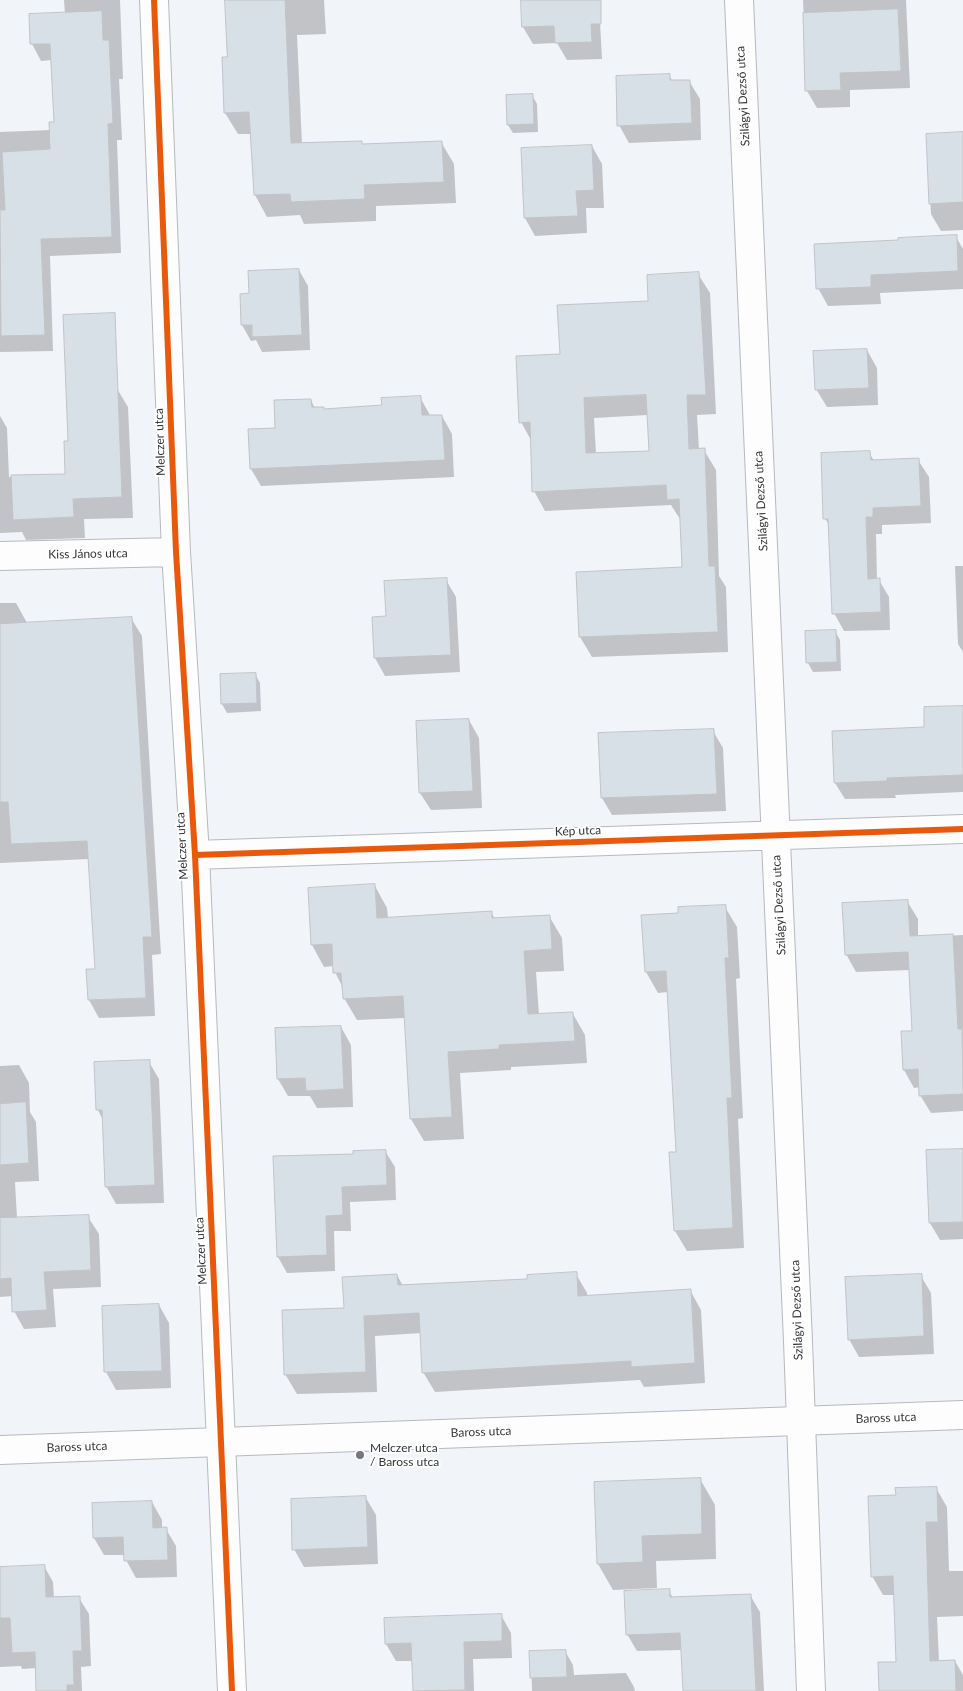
<!DOCTYPE html>
<html>
<head>
<meta charset="utf-8">
<style>
  body { margin:0 }
  canvas { display:block; background:#f1f4f8 }
</style>
</head>
<body>
<canvas width="963" height="1691"></canvas>
<script>
const c = document.querySelector('canvas').getContext('2d');
c.lineJoin = 'round';
function fill(path, color) { c.fillStyle = color; c.fill(path, 'evenodd'); }
function stroke(path, color, width, dash) { c.strokeStyle = color; c.lineWidth = width; c.lineCap = dash ? 'butt' : 'round'; c.setLineDash(dash || []); c.stroke(path); }
function write(font, color, halo, rows, align = 'center') {
  c.font = font + ' Lato,sans-serif'; c.lineWidth = 4; c.setLineDash([]); c.textBaseline = 'middle'; c.strokeStyle = halo; c.fillStyle = color; for (const [text, x, y, turn = 0] of rows) {
    c.save(); c.translate(x, y); c.rotate((+turn || 0) * Math.PI / 180); c.textAlign = isNaN(turn) ? turn : align; if (halo) c.strokeText(text, 0, 0); c.fillText(text, 0, 0); c.restore();
  }
}
fill(new Path2D(`
  M64,0h56l3,79h-4l3,61h-5l4,113 -71,3 3,95 -53,1v-220l51,-2 4,-7 -3,-63 -11,1 -9,-17 -2,-29 35,-1z
  M226,0h98l2,34 -29,1 5,109 59,-2 2,3 78,-3 13,22 2,39 -80,3v15l-72,3 -4,-9 -33,2 -12,-22 -4,-61h-13l-13,-21 4,-55z
  M522,0h76l1,3 3,56 -35,1 -10,-17 -24,1 -10,-17z
  M803,0h103l4,88 -60,2v17l-33,1 -10,-17z
  M669,75l4,7 16,-1 11,18 1,41 -72,3 -10,-18z
  M532,95l5,9 1,28 -25,1 -5,-8z
  M927,135l36,37v58l-22,1 -10,-17z
  M592,146l10,18 2,44h-18l1,25 -52,3 -10,-18 -3,-68z
  M956,237l7,12v40l-83,4 1,11 -53,2 -10,-18 81,-46z
  M299,270l9,16 2,64 -48,2 -6,-12 -5,1 -9,-16 9,-30z
  M698,274l12,19 6,121 -19,1 2,35h5l12,20 3,106 7,11 2,65 -136,5 -12,-20 103,-68 -2,-50h-1l-9,-14 -126,6 -11,-20 -2,-49 -11,-20 40,-67zM648,415l2,37 -54,2 -2,-36z
  M867,350l10,18 1,37 -51,2 -11,-18z
  M116,387l12,20 5,111 -49,1 1,19 -59,2 -4,-8 -22,1v-117l7,12 2,49 57,-2 4,-33z
  M420,397l11,20 11,-1 10,18 2,43 -193,9 -10,-17 26,-40 34,-29 4,9 9,1 59,-4z
  M869,453l6,9 43,-2 11,17 2,46 -49,2v9h-6l1,46h2l10,17 1,33 -46,1 -10,-18 -4,-86 -5,-9z
  M955,566h8v86l-5,-8z
  M446,580l10,17 4,75 -75,4 -10,-18 12,-41z
  M0,603h16l10,18 1,3 104,-6 11,18 19,318 -9,1 3,61 -56,2 -10,-18 7,-30 -7,-111 -89,4z
  M835,631l5,9 1,31 -28,1 -5,-9 -2,-31z
  M255,674l5,9 1,28 -34,2 -5,-9 -1,-28z
  M963,707v85l-68,3 1,3 -51,1 -10,-16z
  M469,720l10,18 3,70 -51,2 -11,-17z
  M713,731l10,17 3,63 -114,4 -10,-17z
  M375,886l12,22 1,10 103,-6 4,7 54,-3 13,22 2,33 -28,1 3,43 34,-1 12,21 2,28 -76,4v3l-51,3 4,66 -40,2 -13,-22 -5,-101 -49,2 -13,-22 -1,-10 -8,-16 -1,-6 -10,1 -12,-22z
  M907,901l11,18v18l45,-2v176l-32,2 -11,-18v-8l-6,1 -10,-18 -2,-37 11,-1 -3,-62 -54,2 -10,-18z
  M725,907l12,20 3,51 -4,1 7,139 -5,1 6,129 -57,3 -12,-20 2,-78 -9,-161 -10,1 -12,-21 -3,-56 36,-2z
  M341,1027l10,18 2,62 -36,1 -7,-12h-22l-10,-17z
  M149,1062l10,17 5,124 -48,1 -10,-18 -3,-66 -5,-10 -2,-46z
  M19,1065l10,18 1,29 6,10 3,59 -24,1 2,36 71,-1 11,17 2,53 -48,2 3,38 -32,2 -10,-18 -1,-15 -13,1v-231z
  M963,1150v89l-23,1 -10,-17z
  M385,1151l10,16 1,33 -46,2 1,29h-17l1,40 -48,2 -9,-16 77,-101z
  M576,1274l11,19v3l103,-6 11,20 4,73 -61,4 -4,-7 -205,12 -12,-20 -2,-39 -46,3 2,56 -80,2 -12,-20 60,-64 52,-35 6,11 125,-6z
  M921,1276l10,17 3,61 -75,3 -10,-18z
  M159,1305l10,18 2,65 -55,2 -10,-18z
  M700,1479l15,26 1,54 -60,2 1,27 -44,2 -15,-26z
  M936,1488l11,19 2,64h14v45l-26,1 2,44h16l8,14v16h-82l17,-28 -3,-68h-12l-11,-19 25,-80z
  M366,1498l10,17 2,49 -74,3 -10,-18z
  M152,1502l10,18v9h4l10,17 1,31 -41,1 -10,-18 -1,-5h-21l-10,-17z
  M44,1566l9,16 1,16h25l10,16 2,52 -10,1 1,24h-44l-1,-23 -15,1 -1,-3 -21,1v-99z
  M669,1591l4,7 77,-3 10,17 4,79h-80l-2,-41 -45,1 -10,-17z
  M501,1615l10,18 1,25 -39,1 1,32h-59l-2,-30h-17l-10,-17z
  M565,1651l8,14 1,10 52,-2 8,14 1,4h-103l-1,-39z`), '#0003');
const building = new Path2D(`
  M225,0h60l6,143 71,-2v3l80,-3 2,41 -80,3 1,14 -74,3 -1,-8 -36,1 -5,-83 -25,1 -2,-56h5z
  M521,0h80v24h-10l1,18 -37,1 -1,-17 -32,1z
  M898,9l3,62 -61,2 1,17 -36,1 -2,-78z
  M102,11l1,29h6l4,83 -5,1 4,113 -71,2 4,96 -44,1 -1,-126h5l-3,-58 48,-3 -1,-27h5l-4,-78h-20l-1,-30z
  M670,74v6h20l2,43 -75,3 -1,-50z
  M533,94l1,30 -27,1 -1,-30z
  M963,132v70l-34,2 -3,-70z
  M592,145l2,45 -18,1 2,25 -54,2 -3,-70z
  M957,235l1,36 -87,4v12l-55,2 -2,-45 84,-4v-2z
  M299,269l3,66 -50,2v-12h-11l-1,-31 9,-1 -1,-22z
  M699,272l7,123h-19l2,54 16,-1 4,118h6l3,66 -139,5 -3,-65 106,-5 -3,-68 -12,1 -1,-15 -134,7 -2,-70 -11,1 -3,-67 44,-2 -3,-49 91,-4 -1,-26zM646,395l3,56 -63,2 -2,-55z
  M115,313l7,184 -49,2 1,18 -61,3 -2,-45 54,-1 -1,-33h4l-5,-126z
  M867,349l2,39 -54,2 -2,-39z
  M421,396l1,19h20l3,45 -195,9 -2,-40 27,-1 -1,-28 37,-1 1,8h12v2l58,-4 -1,-7z
  M870,451l1,9 48,-2 2,48 -48,2v9h-7l2,62 12,-1 1,34 -49,2 -4,-95h-5l-2,-66z
  M447,578l4,77 -77,3 -2,-41 14,-1 -2,-35z
  M132,617l20,320h-9l3,61 -58,2 -2,-31h9l-8,-128 -76,3 -3,-42h-8v-178z
  M836,630l1,32 -31,1 -1,-32z
  M256,673l1,30 -36,1 -1,-30z
  M963,706v69l-76,3v3l-53,2 -2,-52 92,-4v-20z
  M469,719l4,72 -54,2 -3,-72z
  M714,729l3,65 -116,4 -3,-65z
  M375,884l2,34 115,-7v7l58,-3 2,34 -28,2 4,63 45,-2 2,29 -76,4v4l-51,3 4,65 -42,2 -7,-123 -60,3 -2,-26h-8l-1,-29 -21,1 -3,-57z
  M908,900l2,36 43,-2 5,95h4l1,65 -44,2 -1,-27 -15,1 -2,-39h11l-4,-79 -63,3 -3,-52z
  M726,905l3,53h-4l7,140h-5l6,130 -59,3 -5,-79h7l-10,-181 -21,1 -4,-57 37,-2v-6z
  M341,1026l3,63 -38,2 -1,-13 -28,1 -2,-51z
  M150,1060l5,125 -50,2 -3,-77h-6l-2,-48z
  M26,1102l3,61 -29,2v-61z
  M963,1149v73l-34,1 -3,-73z
  M386,1150l1,35 -45,2 1,28 -17,1 1,39 -50,2 -4,-101 80,-2v-3z
  M89,1215l2,55 -47,2 3,38 -35,2 -1,-34 -11,1v-61z
  M577,1272l1,24 113,-7 4,74 -64,4v-6l-209,12 -3,-60 -55,3 2,56 -82,3 -2,-65 62,-2 -2,-31 55,-3 1,11 129,-6v-4z
  M922,1274l2,62 -76,4 -3,-63z
  M159,1304l3,67 -58,1 -2,-66z
  M701,1478l1,56 -60,2 1,26 -46,2 -3,-82z
  M937,1487l1,35h-12l4,139 25,-1 1,31h-77l-1,-29h18l-3,-86 -22,1 -3,-81 28,-1 -1,-7z
  M366,1496l2,51 -76,3 -1,-51z
  M152,1501l1,27 14,-1 1,33 -44,1 -1,-24 -30,1 -1,-35z
  M45,1565l1,32 34,-1 2,55h-9l1,34h-7v6h-31l-1,-39 -23,1 -2,-35h-10v-51z
  M670,1589v8l81,-3 5,97h-73l-3,-58 -54,2 -2,-44z
  M502,1614v27l-38,1 1,48 -52,1 -2,-48 -26,1 -1,-26z
  M566,1650l1,27 -37,1 -1,-27z`);
fill(building, '#d7dfe7');
stroke(building, '#c2c4c6', 1);
const minor = new Path2D(`
  M154,0l22,552 19,303 37,836
  M739,0l59,1341 13,350
  M0,556l176,-4
  M195,855l768,-26`);
const tertiary = new Path2D(`
  M0,1450l963,-35`);
stroke(minor, '#b7b9bc', 30);
stroke(tertiary, '#b7b9bc', 30);
stroke(minor, '#fdfdfe', 28);
stroke(tertiary, '#fdfdfe', 28);
stroke(new Path2D(`
  M154,0l22,552 19,303 37,836
  M195,855l768,-26`), '#e8590c', 6);
for (const [x, y, r, color] of [
  [360,1455,5,"#76787b"]
]) { const dot = new Path2D(); dot.arc(x, y, r, 0, 2 * Math.PI); c.fillStyle = color; c.fill(dot); stroke(dot, '#fff', 2); }
write('12px', '#333538', '#fff', [
  ["Szilágyi Dezső utca",743,96,-93],
  ["Melczer utca",160,442,-92],
  ["Szilágyi Dezső utca",761,501,-93],
  ["Kiss János utca",88,554,-1],
  ["Kép utca",578,831,-2],
  ["Melczer utca",182,846,-93],
  ["Szilágyi Dezső utca",779,905,-93],
  ["Melczer utca",201,1251,-93],
  ["Szilágyi Dezső utca",797,1310,-92],
  ["Baross utca",886,1418,-2],
  ["Baross utca",481,1432,-2],
  ["Baross utca",77,1447,-2]
]);
write('12px', '#333538', '#fff', [
  ["Melczer utca",370,1448],
  ["/ Baross utca",370,1462]
], 'left');
</script>
</body>
</html>
